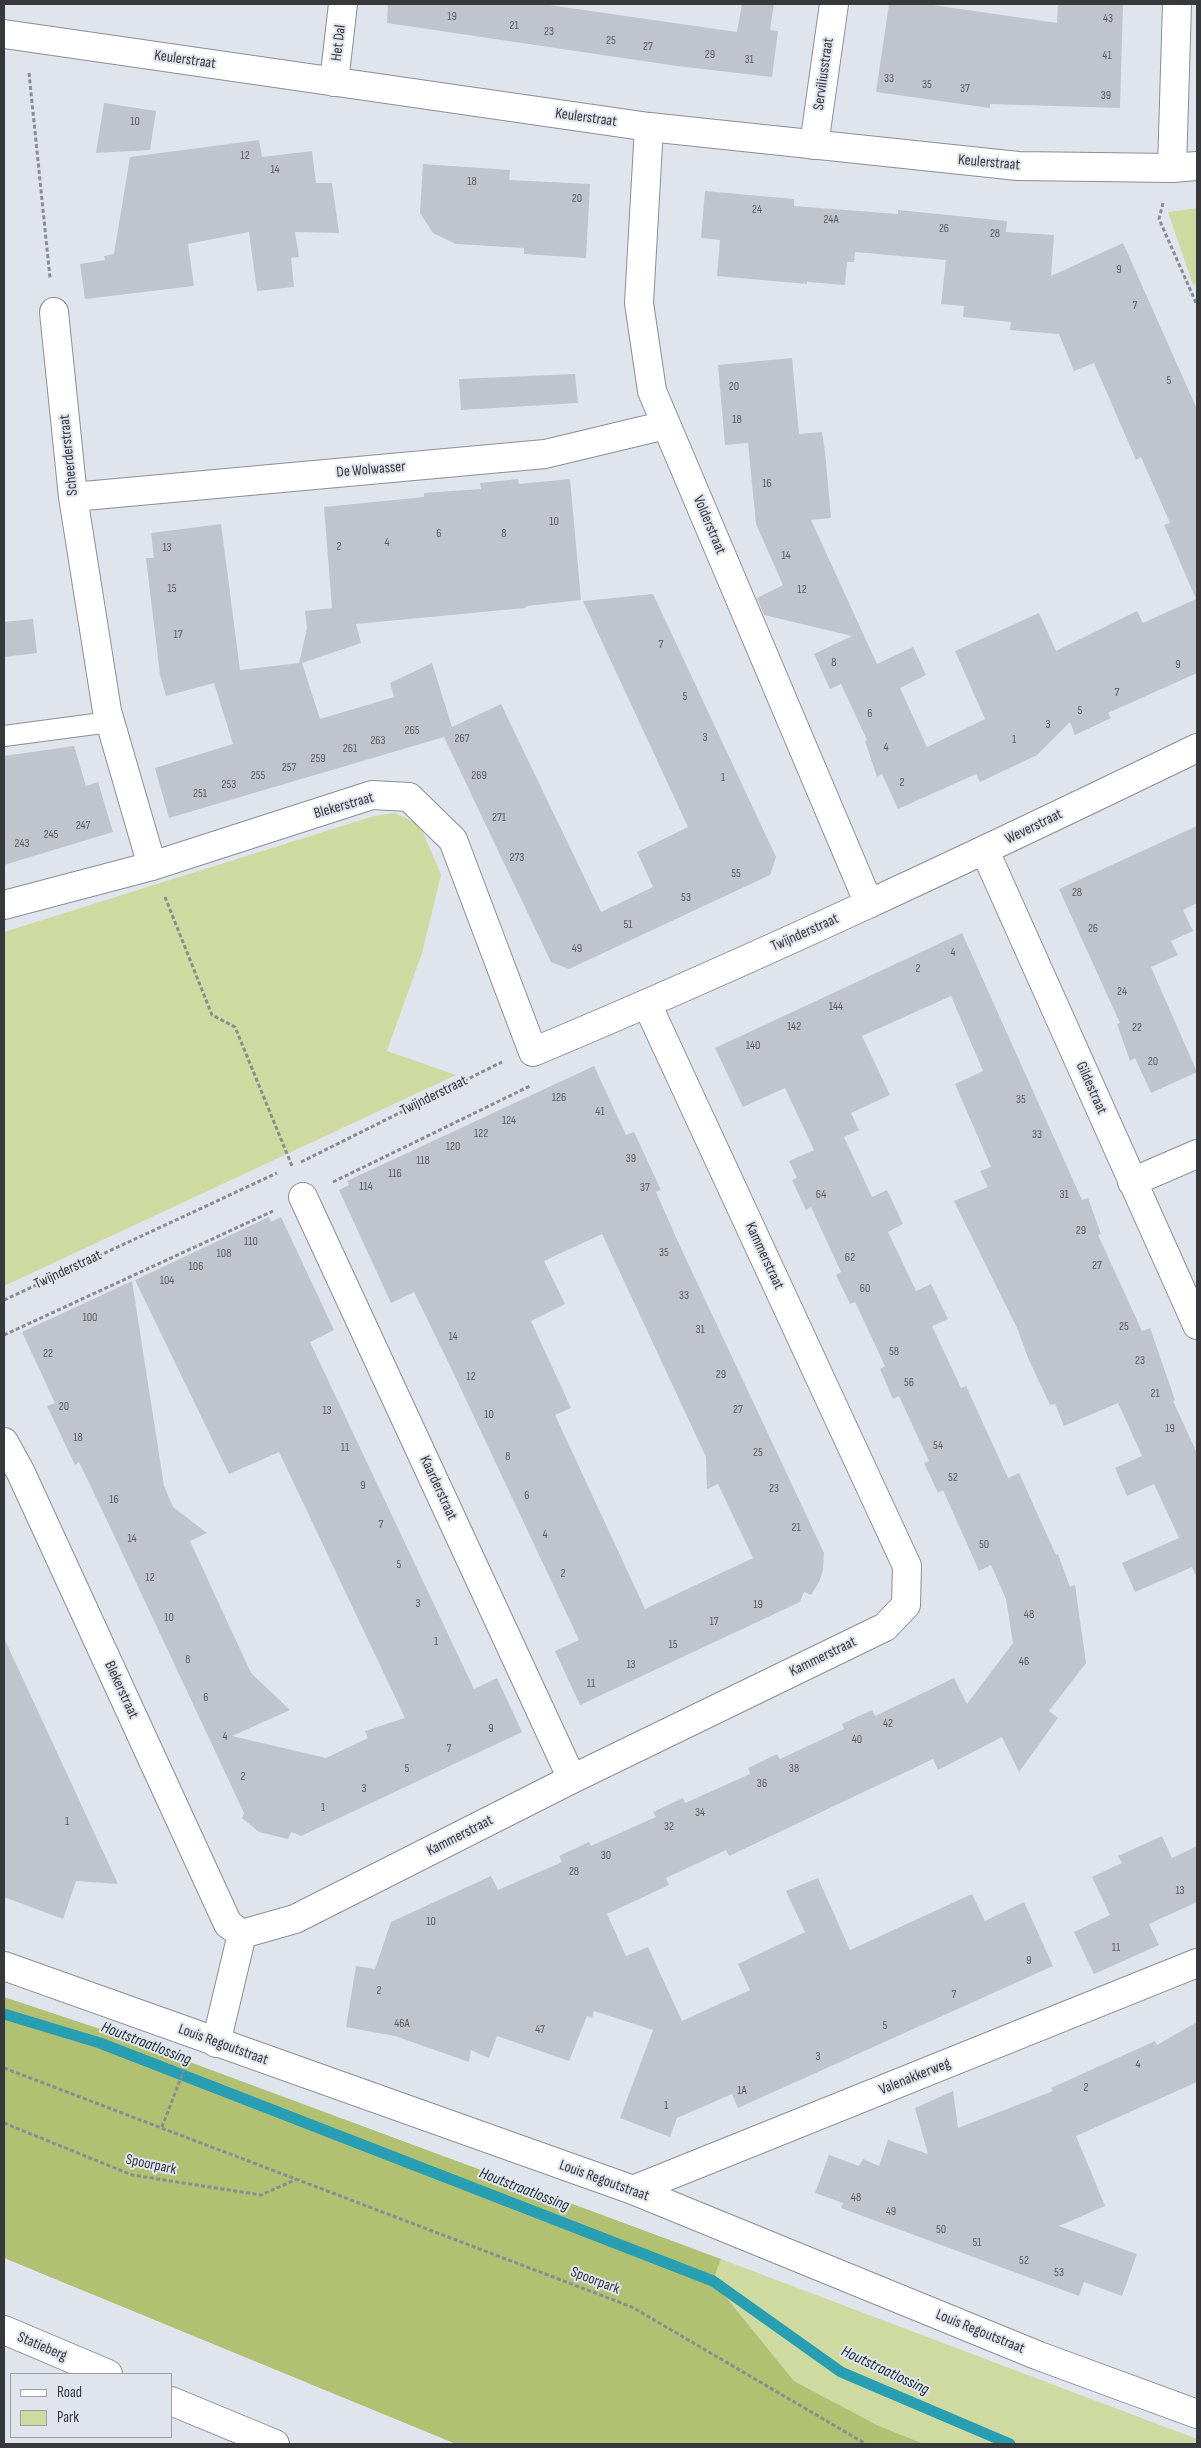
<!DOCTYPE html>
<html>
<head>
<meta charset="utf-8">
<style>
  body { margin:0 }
  #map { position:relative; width:1201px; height:2448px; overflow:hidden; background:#e0e4ed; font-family:"Sofia Sans Condensed",sans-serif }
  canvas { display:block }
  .frame { position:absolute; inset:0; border:5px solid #37383c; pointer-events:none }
  .legend { position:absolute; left:10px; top:2373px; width:162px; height:65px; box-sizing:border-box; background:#e0e4ed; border:1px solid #9c9fa6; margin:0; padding:6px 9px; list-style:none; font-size:15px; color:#37383c }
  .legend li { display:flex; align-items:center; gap:10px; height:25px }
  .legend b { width:25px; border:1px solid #9c9fa6 }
</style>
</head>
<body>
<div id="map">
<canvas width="1201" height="2448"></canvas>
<div class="frame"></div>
<ul class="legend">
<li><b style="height:6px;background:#fff"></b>Road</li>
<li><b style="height:14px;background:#cfdaa1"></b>Park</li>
</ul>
</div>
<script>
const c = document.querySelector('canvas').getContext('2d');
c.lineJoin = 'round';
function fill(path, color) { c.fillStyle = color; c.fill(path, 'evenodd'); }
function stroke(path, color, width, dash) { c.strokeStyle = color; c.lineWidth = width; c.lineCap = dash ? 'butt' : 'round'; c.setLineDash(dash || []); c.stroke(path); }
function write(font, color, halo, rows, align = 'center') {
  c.font = font + ' "Sofia Sans Condensed",sans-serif'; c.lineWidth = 4; c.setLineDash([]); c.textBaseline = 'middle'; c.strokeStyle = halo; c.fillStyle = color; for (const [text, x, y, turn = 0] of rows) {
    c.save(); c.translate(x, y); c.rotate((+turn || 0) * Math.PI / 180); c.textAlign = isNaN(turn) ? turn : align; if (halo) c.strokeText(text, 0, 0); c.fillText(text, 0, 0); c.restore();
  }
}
fill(new Path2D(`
  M1197,208v75l-4,2 -25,-73z
  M395,813l25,12 21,50 -19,78 -35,98 69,24 -452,211v-354l370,-116z
  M721,2259l476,180v5h-273l-47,-19 -83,-44 -81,-100z`), '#cfdaa1');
fill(new Path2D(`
  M4,1997l102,34 615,228 -8,22 81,100 83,44 47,19h-468l-452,-186z`), '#b2c072');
stroke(new Path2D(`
  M4,2014l96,29 613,238 128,91 169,72`), '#279eb2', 11);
fill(new Path2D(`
  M388,4h154l195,28 5,-28h32l-4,26 8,1 -6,46 -95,-11 -290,-43z
  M889,4h37l131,19 1,-19h65l-3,104 -130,-4v4l-114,-16z
  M104,103l52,8 -6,39 -54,3z
  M259,140l3,17 50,-6 4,32h16l7,50 -44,-1 4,25 -8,1 3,29 -37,4 -8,-59 -61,12 6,42 -109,13 -5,-35 25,-4 -1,-4 10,-2 16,-97z
  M423,164l87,6 -1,10 81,4 -4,74 -62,-4v-6l-68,-4 -23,-11 -13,-20z
  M705,191l89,8v7l104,8v-4l109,11 -1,11 48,3 -3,41 72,-33 74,166v264l-89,40 3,5 -36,17 -5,-13 -33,33 -57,27 -4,-8 -78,35 -16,-35 -5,3 -12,-36 2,-1 -26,-56 -11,5 -16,-35 38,-18 -88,-21 -7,-17 26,-13 -27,-61 -8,-81 -23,2 -7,-80 74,-7 7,76 23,-2 3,20 6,66 -20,2 66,144 36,-17 13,28 -26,13 27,59 58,-28 -30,-68 84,-38 17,38 81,-40 6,12 53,-24 -32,-74 6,-2 -29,-66 -5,3 -42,-97 -20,8 -15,-37 -49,-4 1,-8 -48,-5 1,-11 -23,-2 5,-44 -91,-8 -1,10h-7l-2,23 -38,-3v2l-90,-8 3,-36 -19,-2z
  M575,374l3,29 -117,7 -2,-31z
  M518,479l1,5 51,-5 11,121 -54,6 -2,2 -169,16 5,19 -59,20 18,56 74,-22 -4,-14 42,-20 20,64 49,-23 100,208 52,-25 -16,-35 51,-25 -105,-226 70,-7 123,263 -6,18 -201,94 -18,-7 -107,-225 -275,81 -14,-50 78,-24 -19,-61 -48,13 -6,-21 -14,-117h8l-3,-25 70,-9 19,146 59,-7 8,-35 -2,-17 27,-3 -8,-101 100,-10v-4l57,-4 -1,-6z
  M33,619l4,34 -33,4v-35z
  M74,746l12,40 12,-4 15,50 -109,33v-109z
  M1197,826v77l-14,7 10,21 -22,10 7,14 -27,12 46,105 -46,21 -16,-35 -5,3 -13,-37 3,-1 -61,-134z
  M962,933l120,267 6,-2 13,36 -3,1 44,96 8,-3 25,72 -2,1 24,52v126l-5,-12 -57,25 -13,-29 57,-25 -25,-54 -27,12 -12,-28 27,-12 -24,-53 -54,23 -9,-22 -5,1 -22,-47 -10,-28 -64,-129 34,-14 -8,-16 11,-4 -36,-83 28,-13 -32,-75 -89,40 28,59 -39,18 8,17 -15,7 28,60 15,-7 16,34 -15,8 28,59 15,-7 17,35 -16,7 29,62 5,-2 42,92 11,-5 37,82 2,-1 12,33 5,-2 11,78 -37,48 9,7 -39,54 -17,-35 -64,33 -5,-11 -204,97 -3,-6 -60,28 3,7 -62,29 19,42 22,-9 34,74 68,-31 -12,-26 67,-32 -19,-41 32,-13 32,72 122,-56 13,27 39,-19 29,64 -315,142 -6,-14 -55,24 -7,19 -50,-19 33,-88 -59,-19 -2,7 -5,-2 -18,45 -72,-25 -8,22 -18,-8 -2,12 -74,-26 -49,-9 10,-61 19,3 16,-47 100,-46 7,14 64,-28 -3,-6 30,-14 2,4 65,-29 -3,-5 30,-14 2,5 65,-29 -2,-6 29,-14 3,5 64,-30 -2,-5 30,-14 3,6 79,-38 13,26 46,-61 -7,-44 -15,-34 -12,6 -36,-81 -5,3 -14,-30 5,-2 -30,-65 -6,3 -13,-30 5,-3 -30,-64 -5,2 -14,-29 5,-3 -30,-65 -5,3 -14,-30 5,-2 -8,-17 25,-11 -29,-62 -42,19 -28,-59z
  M594,1066l32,69 8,-3 27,58 -5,2 23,52 145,309 -1,17 -4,12 -8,13 -7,-3 -4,10 -220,103 -25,-54 24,-11 -127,-270 -38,-78 -23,11 -52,-113 10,-5 -2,-4zM602,1234l104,223 1,32 11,-5 35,74 -108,51 -90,-194 16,-7 -40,-87 34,-17 -21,-43z
  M269,1217l2,5 10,-5 53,113 -24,12 164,347 23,-11 25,54 -221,104 -10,-4 -3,7 -29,-7 -17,-14 2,-5 -133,-284 -32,-67 -4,3 -28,-59 8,-3 -33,-71 110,-51 32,205 9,21 34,26 -17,8 61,132 39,37 -58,26 94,22 42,-20 -3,-7 40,-13 -126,-266 -50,22 -94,-194z
  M4,1638l114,246 -42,-3 -13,38 -59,-22z
  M1162,1836l10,22 25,-12v56l-48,22 10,21 -65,29 -20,-42 36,-17 -18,-38 30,-14 -4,-7z
  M1197,2022v60l-121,54 29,70 -46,20 78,28 -15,42 -38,-14 -5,14 -238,-88 2,-5 -28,-10 14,-38 30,11 4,-7 16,7 9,-26 40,14 -13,-46 38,-17 5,37 95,-37 -2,-3 104,-47 2,4z`), '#c0c5cd');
const lane = new Path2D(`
  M4,736l106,-14`);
const street = new Path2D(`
  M334,82l9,-78
  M649,127l-10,176 13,88 217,513
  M814,145l20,-141
  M1172,168l5,-164
  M54,312l19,185 34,214 45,155
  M73,497l472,-43 121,-29
  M985,851l212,474
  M4,905l148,-39 220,-71 37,2 44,43 80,212c225,-94 445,-198 664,-304
  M1132,1182l65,-28
  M303,1197l269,582
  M4,1442l17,31 207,451 14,10
  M216,2043l26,-109 53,-15 277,-140 313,-152 21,-22 1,-39 -260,-562
  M633,2190l564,-227
  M4,2330l104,44
  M171,2401l104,43`);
const secondary = new Path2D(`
  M4,34l645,93 369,39 154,2 25,-2
  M4,1966l629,224 406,166 158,58`);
stroke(lane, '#8a8e96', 22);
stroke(street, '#8a8e96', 30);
stroke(secondary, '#8a8e96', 30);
stroke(new Path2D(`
  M29,73l21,205
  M1163,203l-4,16 38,86
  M165,897l47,118 23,12 57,139
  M301,1162l201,-100
  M333,1182l197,-96
  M4,1300l273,-127
  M4,1335l269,-124
  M4,2068l628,239 234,137
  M4,2123l128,52 129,20 36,-16
  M162,2127l23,-60`), '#8a8c92', 3, [4, 2.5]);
stroke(lane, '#fff', 20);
stroke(street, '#fff', 28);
stroke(secondary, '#fff', 28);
write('12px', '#595b60', null, [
  ["19",452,17],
  ["43",1108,19],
  ["21",514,26],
  ["23",549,32],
  ["25",611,41],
  ["27",648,47],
  ["29",710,55],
  ["41",1107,56],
  ["31",749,60],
  ["33",889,79],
  ["35",927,85],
  ["37",965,89],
  ["39",1106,96],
  ["10",135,122],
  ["12",245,156],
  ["14",275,170],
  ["18",472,182],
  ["20",577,199],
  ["24",757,210],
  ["24A",831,220],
  ["26",944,229],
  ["28",995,234],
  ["9",1119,270],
  ["7",1135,306],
  ["5",1169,381],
  ["20",734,387],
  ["18",737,420],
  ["16",767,484],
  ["10",554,522],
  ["6",439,534],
  ["8",504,534],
  ["4",387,543],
  ["2",339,547],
  ["13",167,548],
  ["14",786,556],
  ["15",172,589],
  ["12",802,590],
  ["17",178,635],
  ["7",661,645],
  ["8",834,663],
  ["9",1178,665],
  ["7",1117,693],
  ["5",685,697],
  ["5",1080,711],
  ["6",870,714],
  ["3",1048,725],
  ["265",412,731],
  ["3",705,738],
  ["267",462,739],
  ["1",1014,740],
  ["263",378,741],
  ["4",886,748],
  ["261",350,749],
  ["259",318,759],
  ["257",289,768],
  ["255",258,776],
  ["269",479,776],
  ["1",723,778],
  ["2",902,783],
  ["253",229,785],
  ["251",200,794],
  ["271",499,818],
  ["247",83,826],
  ["245",51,835],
  ["243",22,844],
  ["273",517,858],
  ["55",736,874],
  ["28",1077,893],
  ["53",686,898],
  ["51",628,925],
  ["26",1093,929],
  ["49",577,949],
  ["4",953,953],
  ["2",918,969],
  ["24",1122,992],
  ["144",836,1007],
  ["142",794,1027],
  ["22",1137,1028],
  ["140",753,1046],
  ["20",1153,1062],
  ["126",559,1098],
  ["35",1021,1100],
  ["41",600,1112],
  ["124",509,1121],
  ["122",481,1134],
  ["33",1037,1135],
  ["120",453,1147],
  ["39",631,1159],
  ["118",423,1161],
  ["116",395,1174],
  ["114",366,1187],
  ["37",645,1188],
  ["64",821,1195],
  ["31",1064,1195],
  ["29",1081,1231],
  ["110",251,1242],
  ["35",664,1253],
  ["108",224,1254],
  ["62",850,1258],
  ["27",1097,1266],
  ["106",196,1267],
  ["104",167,1281],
  ["60",865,1289],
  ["33",684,1296],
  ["100",90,1318],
  ["25",1124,1327],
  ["31",700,1330],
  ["14",453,1337],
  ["58",894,1352],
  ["22",48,1354],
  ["23",1140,1361],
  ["29",721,1375],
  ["12",471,1377],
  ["56",909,1383],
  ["21",1155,1394],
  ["20",64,1407],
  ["27",738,1410],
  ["13",327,1411],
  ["10",489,1415],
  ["19",1170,1429],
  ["18",78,1438],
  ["54",938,1446],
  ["11",345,1448],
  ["25",758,1453],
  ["8",508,1457],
  ["52",953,1478],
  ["9",363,1486],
  ["23",774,1489],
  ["6",527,1496],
  ["16",114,1500],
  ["7",381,1525],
  ["21",796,1528],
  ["4",545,1535],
  ["14",132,1539],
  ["50",984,1545],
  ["5",399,1565],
  ["2",563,1574],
  ["12",150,1578],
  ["3",418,1604],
  ["19",758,1605],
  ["48",1029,1615],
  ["10",169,1618],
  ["17",714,1622],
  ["1",436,1642],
  ["15",673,1645],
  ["8",188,1660],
  ["46",1024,1662],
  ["13",631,1665],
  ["11",591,1684],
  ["6",206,1698],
  ["42",888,1724],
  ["9",491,1729],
  ["4",225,1737],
  ["40",857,1740],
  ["7",449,1749],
  ["5",407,1769],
  ["38",794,1769],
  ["2",243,1777],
  ["36",762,1784],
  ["3",364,1789],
  ["1",323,1808],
  ["34",700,1813],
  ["1",67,1822],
  ["32",669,1827],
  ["30",606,1856],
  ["28",574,1872],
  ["13",1180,1891],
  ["10",431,1922],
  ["11",1116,1948],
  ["9",1029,1961],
  ["2",379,1991],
  ["7",954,1995],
  ["46A",402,2024],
  ["5",885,2026],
  ["47",540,2030],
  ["3",818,2057],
  ["4",1138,2065],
  ["2",1086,2088],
  ["1A",742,2091],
  ["1",666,2106],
  ["48",856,2198],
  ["49",891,2212],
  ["50",941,2230],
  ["51",977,2243],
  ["52",1024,2261],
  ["53",1059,2273]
]);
write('15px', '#37383c', '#e0e4ed', [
  ["Het Dal",339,43,-83],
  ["Keulerstraat",185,60,8],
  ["Serviliusstraat",824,74,-82],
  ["Keulerstraat",586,118,8],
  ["Keulerstraat",989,163,5],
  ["Scheerderstraat",69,455,-96],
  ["De Wolwasser",371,470,-5],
  ["Volderstraat",709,525,67],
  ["Blekerstraat",344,806,-16],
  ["Weverstraat",1034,827,-26],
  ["Twijnderstraat",805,933,-24],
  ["Gildestraat",1091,1088,66],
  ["Twijnderstraat",434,1096,-26],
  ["Kammerstraat",764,1256,65],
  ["Twijnderstraat",68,1270,-25],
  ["Kaarderstraat",438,1488,65],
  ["Kammerstraat",823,1657,-26],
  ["Blekerstraat",121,1690,65],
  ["Kammerstraat",460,1836,-27],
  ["Louis Regoutstraat",223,2045,20],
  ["Valenakkerweg",915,2077,-22],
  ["Spoorpark",151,2165,12],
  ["Louis Regoutstraat",604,2181,20],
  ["Spoorpark",595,2281,21],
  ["Louis Regoutstraat",980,2332,22],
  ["Statieberg",42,2347,23]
]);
write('italic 16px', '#192d31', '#e0e4ed', [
  ["Houtstraatlossing",146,2044,21],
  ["Houtstraatlossing",524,2190,21],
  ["Houtstraatlossing",885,2371,25]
]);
</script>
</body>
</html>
